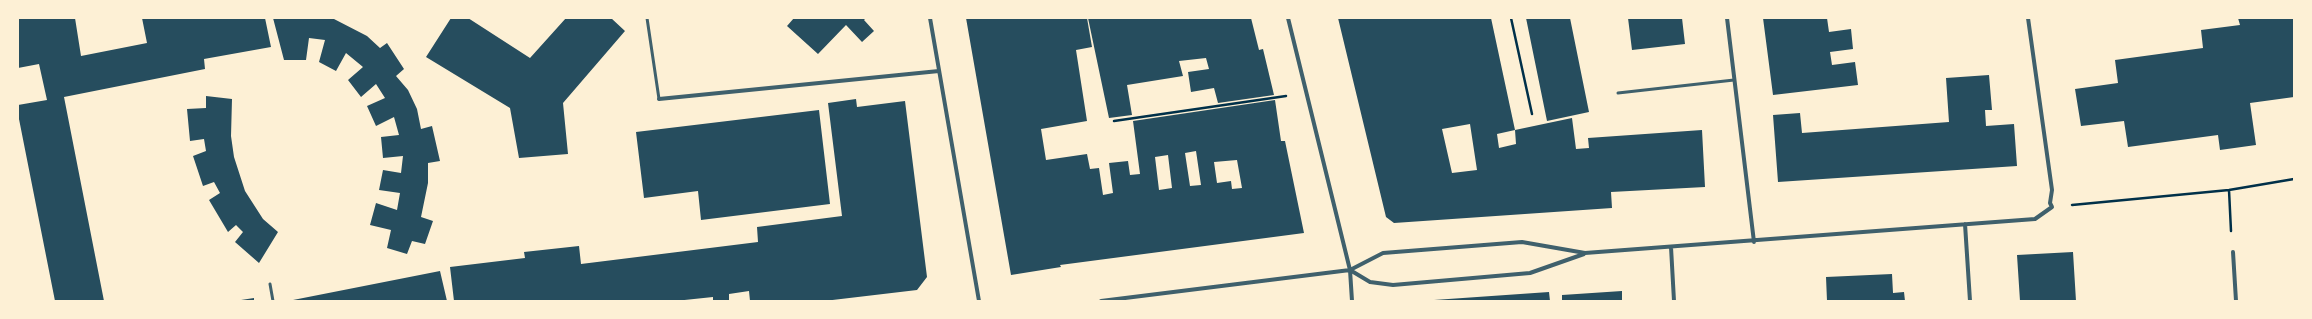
<!DOCTYPE html>
<html>
<head>
<meta charset="utf-8">
<style>
  body { margin:0 }
  #map { position:relative; width:2312px; height:319px; overflow:hidden; background:#fdf0d5; font-family:Mulish,sans-serif }
  canvas { display:block }
  .frame { position:absolute; inset:0; border:19px solid #fdf0d5; pointer-events:none }
</style>
</head>
<body>
<div id="map">
<canvas width="2312" height="319"></canvas>
<div class="frame"></div>
</div>
<script>
const c = document.querySelector('canvas').getContext('2d');
c.lineJoin = 'round';
function fill(path, color) { c.fillStyle = color; c.fill(path, 'evenodd'); }
function stroke(path, color, width, dash) { c.strokeStyle = color; c.lineWidth = width; c.lineCap = dash ? 'butt' : 'round'; c.setLineDash(dash || []); c.stroke(path); }
fill(new Path2D(`
  M18,18h57l6,38 66,-13 -5,-25h123l6,29 -67,12 1,10 -141,28 40,204h-49l-37,-187v-9l29,-5 -8,-36 -21,4z
  M273,18l61,1 33,17 13,12 7,-5 17,26 -8,7 12,14 9,19 4,20 11,-3 8,35 -12,2v20l-7,34 12,4 -8,23 -13,-3 -5,13 -20,-6 4,-18 -21,-5 6,-22 21,7 3,-17 -21,-3 4,-20 18,3 2,-17 -20,2 -2,-21 18,-2 -5,-18 -18,9 -9,-20 18,-8 -9,-14 -15,13 -13,-17 15,-13 -17,-14 -10,18 -17,-9 6,-22 -16,-2 -3,22h-22z
  M451,18h17l62,40 36,-40h45l14,13 -62,72 5,51 -49,4 -9,-50 -84,-51z
  M794,18h72l-2,2 10,11 -12,11 -16,-17 -28,29 -31,-28z
  M966,18h121l5,29 -16,3 11,71 -46,8 5,31 41,-6 3,15 9,-1 4,27 10,-2 -4,-30 19,-2 2,14 10,-1 -7,-53 142,-21 6,41h4l19,92 -244,32 1,2 -50,8zM1196,151l5,34 -11,1 -5,-33zM1168,155l4,33 -13,2 -4,-33zM1237,160l5,28 -10,1 -1,-8 -14,2 -3,-21z
  M1088,18h163l8,32 4,-1 11,46 -56,8 -4,-15 -23,4 -3,-20 21,-3 -3,-11 -27,3 4,15 -56,9 5,30 -23,3z
  M1338,18h153l24,112 -18,4 2,14 17,-4 -1,-14 57,-12 4,31 13,-1 -1,-10 114,-8 3,57 -94,5 1,16 -218,15 -8,-6zM1470,124l7,46 -25,3 -10,-44z
  M1526,18h44l19,94 -42,9z
  M1628,18h54l3,26 -53,6z
  M1763,18h64l2,14 22,-3 2,20 -23,3 2,13 23,-3 3,23 -85,10z
  M2238,18h56v79l-44,6 6,42 -36,5 -2,-15 -90,12 -4,-26 -43,5 -6,-37 43,-6 -3,-23 88,-12 -2,-18 39,-5z
  M1989,75l3,35h-7l1,16 28,-2 3,42 -239,16 -5,-67 27,-2 2,20 147,-11 -3,-44z
  M206,96l26,3 -1,37 3,21 11,34 18,28 15,13 -19,31 -24,-21 8,-10 -7,-7 -8,7 -19,-32 11,-7 -6,-11 -11,4 -10,-30 13,-5 -2,-12 -14,2 -3,-32 19,-1z
  M856,99l1,8 48,-6 22,176 -10,13 -93,11h-74l-1,-10 -20,3v7h-16v-4l-38,4h-221l-4,-34 75,-9 -1,-6 55,-6 2,18 177,-22 -1,-15 85,-11 -14,-113z
  M819,110l11,94 -129,16 -3,-29 -54,7 -8,-66z
  M2073,252l3,49h-56l-3,-46z
  M440,271l7,30h-154v-1z
  M1892,274l1,19 11,-1 1,9h-78l-1,-24z
  M1622,291v10h-60v-6z
  M1549,292l1,9h-116v-1z
  M254,298v3h-13v-1z`), '#264d5e');
stroke(new Path2D(`
  M1511,18l21,96
  M1114,121l172,-25
  M2229,190l2,41
  M2072,205l157,-15 65,-11`), '#003049', 2.5);
stroke(new Path2D(`
  M647,18l12,81
  M1618,93l116,-13
  M270,284l3,17`), '#3f606c', 3);
stroke(new Path2D(`
  M930,18l49,283
  M1288,18l62,252 2,31
  M1727,18l27,224
  M659,99l280,-28
  M1965,224l5,77
  M1671,247l3,54
  M2233,252l3,49
  M1350,270l20,12 23,3 137,-12 54,-19
  M1101,301l249,-31 33,-17 139,-11 63,11 450,-34 17,-12 -2,-4 2,-13 -24,-172`), '#3f606c', 4);
</script>
</body>
</html>
